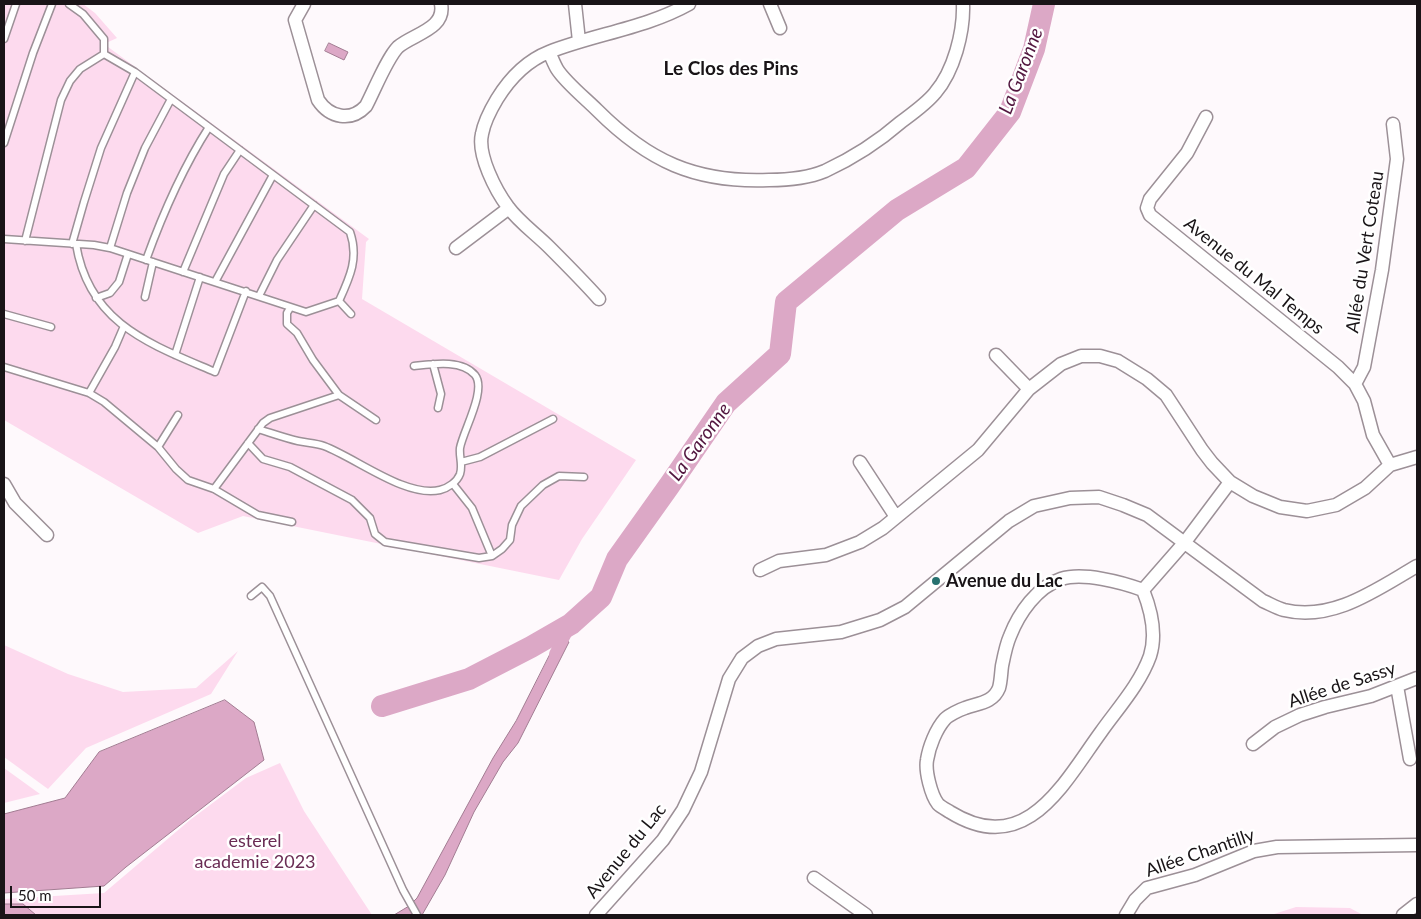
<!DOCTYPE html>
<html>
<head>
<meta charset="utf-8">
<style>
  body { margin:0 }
  #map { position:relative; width:1421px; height:919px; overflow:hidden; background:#fef9fc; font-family:Lato,sans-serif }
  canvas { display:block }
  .frame { position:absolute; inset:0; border:5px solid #191417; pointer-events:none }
  .scale { position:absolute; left:10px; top:886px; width:91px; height:22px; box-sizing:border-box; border:2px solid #191417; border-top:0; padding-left:6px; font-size:15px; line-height:18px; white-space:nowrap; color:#191417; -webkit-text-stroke:4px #fff; paint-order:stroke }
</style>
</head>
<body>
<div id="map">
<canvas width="1421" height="919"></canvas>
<div class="frame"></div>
<div class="scale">50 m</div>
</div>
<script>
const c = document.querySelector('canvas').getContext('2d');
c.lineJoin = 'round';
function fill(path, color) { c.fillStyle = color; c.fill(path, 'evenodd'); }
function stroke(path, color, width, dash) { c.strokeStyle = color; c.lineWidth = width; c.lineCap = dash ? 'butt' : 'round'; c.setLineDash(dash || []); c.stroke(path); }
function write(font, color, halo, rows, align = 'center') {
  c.font = font + ' Lato,sans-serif'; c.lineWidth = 5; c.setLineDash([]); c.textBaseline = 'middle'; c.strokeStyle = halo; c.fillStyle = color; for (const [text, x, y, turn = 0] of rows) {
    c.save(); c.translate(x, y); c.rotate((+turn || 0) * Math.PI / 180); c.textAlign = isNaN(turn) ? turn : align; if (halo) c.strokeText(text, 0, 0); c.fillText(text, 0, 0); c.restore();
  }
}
fill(new Path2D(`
  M4,4h79l12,9 22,25 -13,6 265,195 -3,3 -4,57 274,161 -54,79 -23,41 -316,-64 -45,17 -194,-113z
  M4,645l64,29 55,18 73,-4 42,-37 -27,43 -125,54 -38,41 -44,-32z
  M280,763l24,48 68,104h-368v-16l100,-6 86,-73 56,-42z
  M4,768l36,26 -36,9z
  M1296,907l54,1 13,7h-92z`), '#fddaee');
const water = new Path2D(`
  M329,43l19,9 -4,8 -19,-9z
  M559,637l10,5 -51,101 -15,19 -29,50 -29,63 -23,40h-28l15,-9 8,-8 76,-140 23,-37z
  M416,686l6,17 -12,4 -27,2 -2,-7 22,-12z
  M225,700l29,22 10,38 -138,107 -22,19 -100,7v-79l61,-16 34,-46z
  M4,904h19l13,11h-32z`);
fill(water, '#dca8c6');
stroke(water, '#a27c92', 1);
stroke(new Path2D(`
  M555,654l16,-30`), '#dca8c6', 12);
stroke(new Path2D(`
  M382,706l87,-27 62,-32 40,-23 30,-27 16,-38 52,-73 57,-83 54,-49 6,-52 111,-92 69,-42 44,-56 24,-63 10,-45`), '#dca8c6', 22);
const service = new Path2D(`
  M4,39l12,-35
  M4,143l29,-90 19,-49
  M4,239l90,6 16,3 196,64 33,-11c11,-24 20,-43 11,-69l-215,-160 -31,-18
  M25,241l36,-141 9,-19 10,-12 24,-15v-15l-21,-25 -14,-10
  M72,244l12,-42 17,-54 34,-76
  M76,244c13,80 74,100 139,128l31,-81
  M110,248l17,-55 18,-45 26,-49
  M146,260c17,-47 36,-91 63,-133
  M183,272l41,-98 16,-24
  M215,282l58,-107
  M259,296l18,-36 37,-55
  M145,297l8,-35
  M96,298l14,-5 9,-11 9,-28
  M339,301l12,13
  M290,308l-3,5v11l10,9 16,27 26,35 37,25
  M4,314l47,13
  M175,355l25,-78
  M433,364l8,30 -3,14
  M4,367l85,26 15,9 54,45 18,22 12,11 26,9 44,26 34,7
  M89,393l26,-46 9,-21
  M258,429c13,4 27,9 40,12 9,2 18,2 26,5 32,12 82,52 116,44 8,-2 17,-8 20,-16 3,-9 -1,-17 0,-26 3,-17 27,-58 15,-73 -13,-16 -43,-11 -61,-9
  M248,443l15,16 27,8 62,33 18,18 5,16 10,8 94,16 13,-2 10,-7 8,-9 2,-15 9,-19 22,-21 16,-9 25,1
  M158,447l20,-32
  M461,462l19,-5 73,-38
  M453,484l19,24 20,48
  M214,489l49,-66 7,-5 69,-23
  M251,596l11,-9 8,9 133,294 14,25`);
const minor = new Path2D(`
  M304,4l-9,16 23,80c12,18 33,22 48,6 8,-15 21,-48 32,-59 15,-13 48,-18 43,-43
  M575,4l4,37
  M770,4l10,24
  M549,52c3,6 5,12 8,17 8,13 29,30 40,41 51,51 98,73 172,70 18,0 39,-2 56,-9 28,-13 53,-29 76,-49 12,-9 25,-18 34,-29 19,-22 29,-61 28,-89
  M1206,117l-19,36 -37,46 -3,9 3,7 188,152 17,17 9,17 9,34 17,30
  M456,248l53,-40
  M599,299c-16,-18 -33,-35 -50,-52 -13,-13 -30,-25 -41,-40 -12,-16 -31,-52 -26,-73 2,-11 9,-25 15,-35 13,-21 29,-38 52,-47 46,-18 97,-24 140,-48
  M996,355l33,34
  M1355,384l9,-17 18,-97 15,-111 -4,-35
  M860,462l36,55
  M4,484l11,19 32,32
  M760,570l19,-9 47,-6 34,-13 23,-14 95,-78 51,-61 32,-25 20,-8h19l18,5 29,18 19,16 36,55 10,13 18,19 23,14 27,11 27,4 29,-6 29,-17 25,-23 27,-8
  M1143,590c-22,-8 -60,-18 -82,-11 -24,8 -42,34 -51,57 -4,9 -6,20 -8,30 -1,7 -1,15 -3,22 -6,15 -21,15 -34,20 -6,2 -16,7 -20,11 -9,10 -16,28 -18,41 -2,11 4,35 11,44 3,3 9,6 12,8 76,47 113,-28 151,-80 17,-24 39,-48 49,-76 7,-22 1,-46 -7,-66l42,-48 45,-60
  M1397,686l13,73
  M1253,744l22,-17 25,-12 25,-8 46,-11 46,-18
  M814,878l52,37
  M596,915l67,-75 20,-30 18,-38 28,-93 13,-21 16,-12 18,-7 65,-7 39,-12 25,-13 104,-86 25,-15 36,-8 29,-1 24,8 24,10 116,86c7,3 14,7 21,9 49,12 93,-21 133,-44
  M1126,915l9,-15 12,-12 48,-13 59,-24 23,-4 140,-2
  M1403,915l14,-11`);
stroke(service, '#9c9097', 9);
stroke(minor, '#9c9097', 15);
stroke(service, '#fff', 6);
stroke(minor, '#fff', 12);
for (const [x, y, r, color] of [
  [936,581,5,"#27716f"]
]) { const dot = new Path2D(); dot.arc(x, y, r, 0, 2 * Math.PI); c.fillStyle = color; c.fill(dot); stroke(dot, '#fff', 2); }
write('18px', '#191417', '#fff', [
  ["Allée du Vert Coteau",1365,252,-81],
  ["Avenue du Mal Temps",1254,276,39],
  ["Allée de Sassy",1342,685,-18],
  ["Avenue du Lac",626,851,-51],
  ["Allée Chantilly",1200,853,-19]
]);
write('bold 18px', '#191417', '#fff', [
  ["Avenue du Lac",946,581]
], 'left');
write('18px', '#6a2c54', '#fff', [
  ["esterel",255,841],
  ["academie 2023",255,862]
]);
write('bold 19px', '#191417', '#fff', [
  ["Le Clos des Pins",731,69]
]);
write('italic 19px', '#52163f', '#fff', [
  ["La Garonne",1021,71,-69],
  ["La Garonne",700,442,-54]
]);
</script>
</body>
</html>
